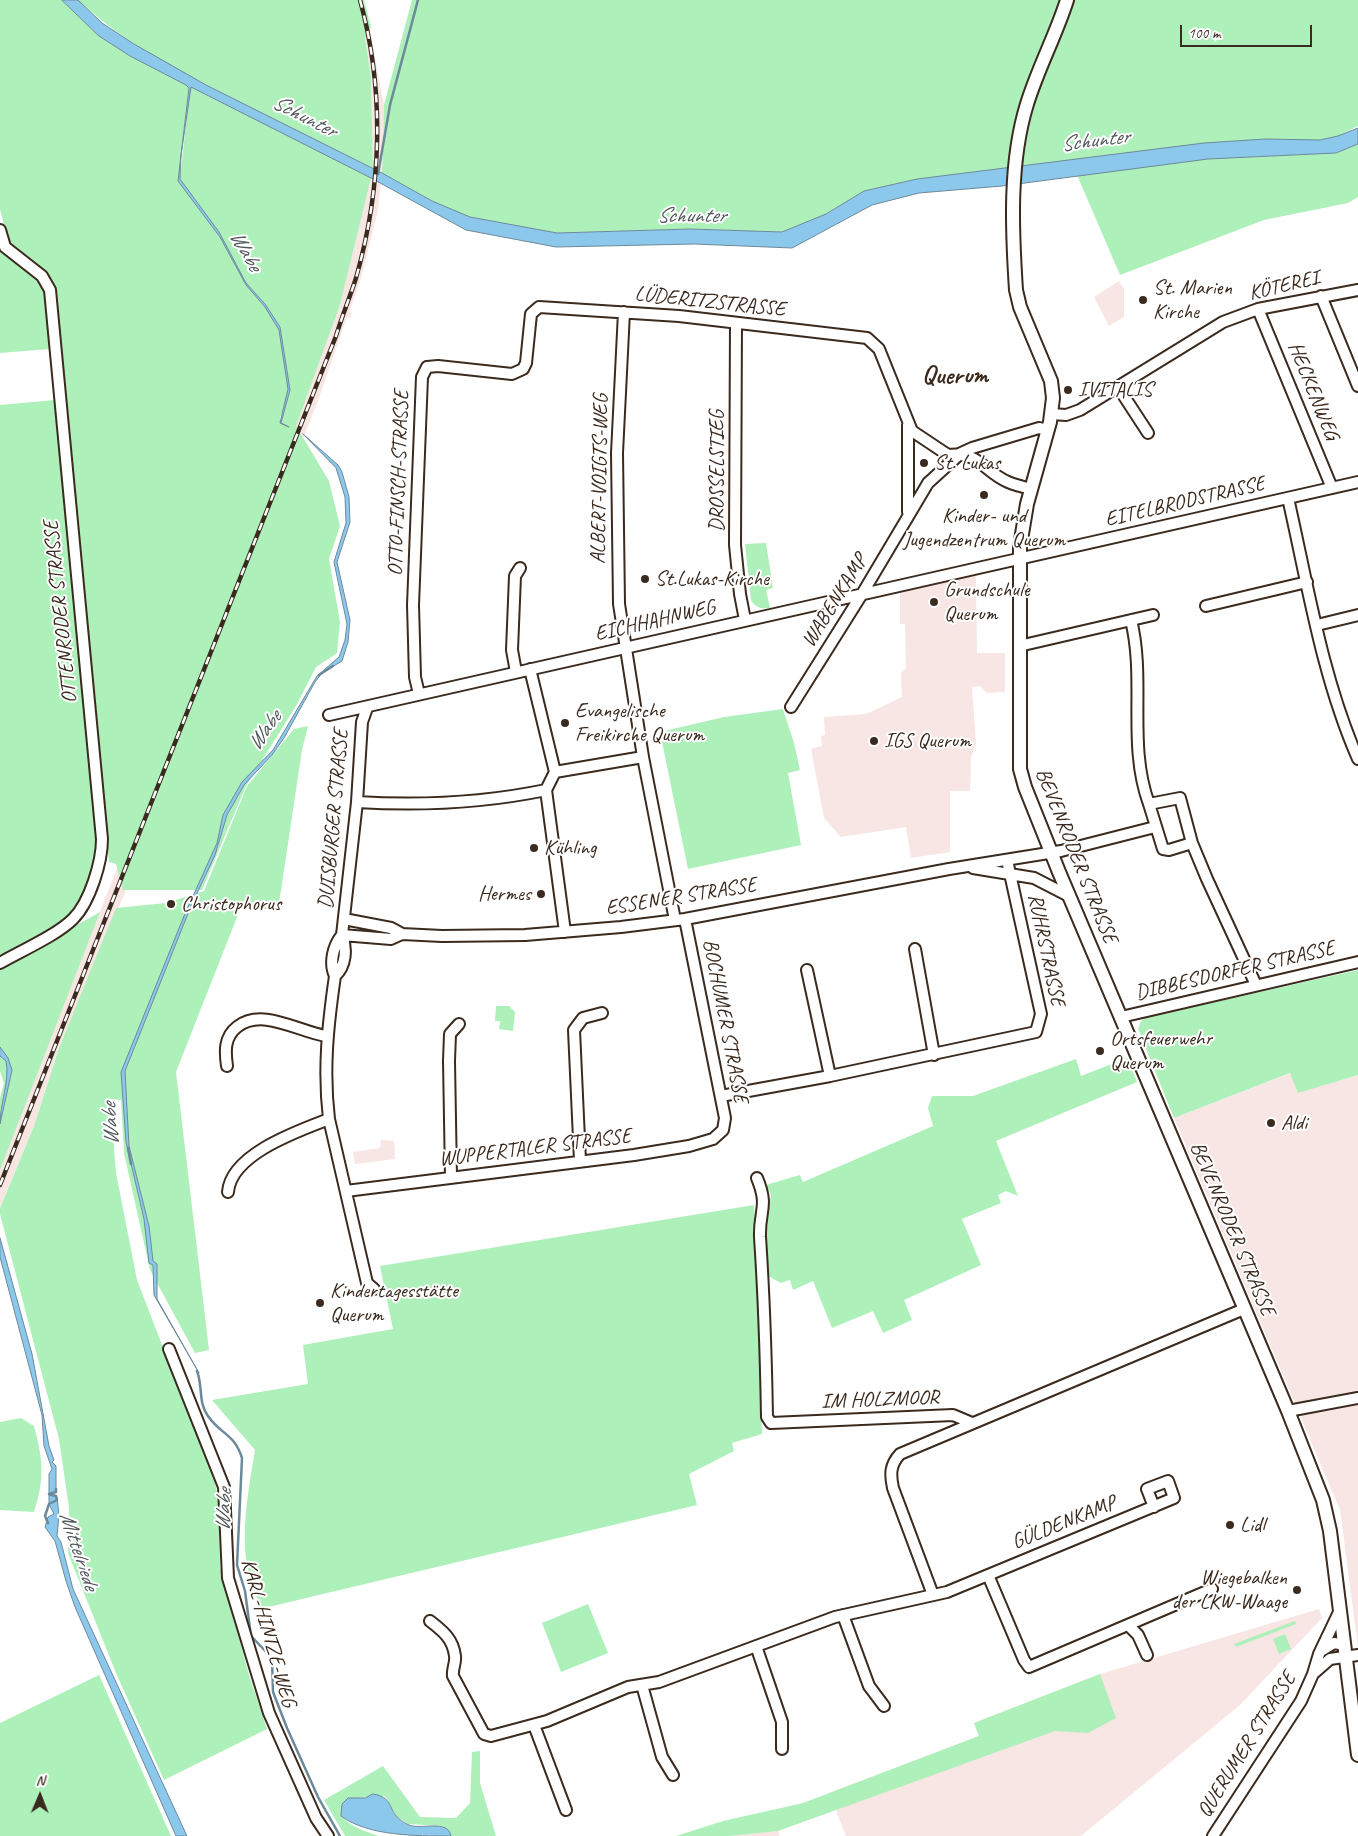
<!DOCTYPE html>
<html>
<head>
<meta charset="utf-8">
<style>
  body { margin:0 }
  #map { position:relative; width:1358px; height:1836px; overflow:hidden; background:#fff; font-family:Caveat,sans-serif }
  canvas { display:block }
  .north { position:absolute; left:15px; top:1771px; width:50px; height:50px; -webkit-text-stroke:4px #fff; paint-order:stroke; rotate:1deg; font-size:14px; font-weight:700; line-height:20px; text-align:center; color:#3b2a1e }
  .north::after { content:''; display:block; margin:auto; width:18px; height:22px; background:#3b2a1e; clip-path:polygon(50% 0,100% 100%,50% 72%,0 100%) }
  .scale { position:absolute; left:1180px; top:25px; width:132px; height:22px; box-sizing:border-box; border:2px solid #3b2a1e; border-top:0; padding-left:6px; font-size:15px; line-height:18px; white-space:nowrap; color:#3b2a1e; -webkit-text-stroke:4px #fff; paint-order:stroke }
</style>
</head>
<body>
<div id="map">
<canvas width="1358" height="1836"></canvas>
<div class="north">N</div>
<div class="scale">100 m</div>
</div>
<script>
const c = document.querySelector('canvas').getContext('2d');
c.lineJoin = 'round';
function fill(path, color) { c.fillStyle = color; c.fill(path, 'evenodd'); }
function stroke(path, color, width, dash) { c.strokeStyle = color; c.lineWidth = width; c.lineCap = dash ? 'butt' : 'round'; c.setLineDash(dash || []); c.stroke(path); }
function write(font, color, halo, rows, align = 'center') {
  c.font = font + ' Caveat,sans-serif'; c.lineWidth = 4; c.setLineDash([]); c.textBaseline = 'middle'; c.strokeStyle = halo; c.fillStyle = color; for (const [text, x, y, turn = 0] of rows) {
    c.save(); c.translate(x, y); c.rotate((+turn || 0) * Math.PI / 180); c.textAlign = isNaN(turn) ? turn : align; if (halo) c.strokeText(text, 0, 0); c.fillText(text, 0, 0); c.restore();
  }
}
fill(new Path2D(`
  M364,0l20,105 -2,68 -4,37 -18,72 -11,30 3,1 -2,5 -3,-1 -28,81 -190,485 -70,165 -25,78 -34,81v-43l340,-859 33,-137 -2,-91 -6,-40z
  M1119,281l5,8v28l-15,9 -15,-29z
  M976,574l1,79h28v39l-18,1 -7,-7 -8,1 4,57 -5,13 -1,34h-20v61l-39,6 -5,-31 -65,10 -17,-19 -13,-69 11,-3 -1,-10 4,-1 -1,-18 42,-3 36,-17 -1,-24 5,-5 -1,-44h-5v-33z
  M1291,1073l8,19 59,-17v572l-18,-137 -166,-392z
  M381,1140l13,1 1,18 -40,5 -2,-12 27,-4z
  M1319,1609l3,9 -82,87 -159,131h-235l-17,-43 150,-57 -5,-13 126,-49z
  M778,1831l2,5h-51l5,-1z`), '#f8e6e4');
fill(new Path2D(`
  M0,0h62l37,36 31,20 56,29 3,3 -11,93 42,56 26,48 19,22 14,23 9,59 -2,18 -6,10 1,6 9,-33 -10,-63 -15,-23 -19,-21 -27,-51 -39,-53 10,-93 181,92 -31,127 -44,121 33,55 11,45 -11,33 11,63 -3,31 -21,14 -20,39 -50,80 -44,104h-79l-7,-26 -7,-2 -54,-573 -8,-17 -38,-27 -9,-36z
  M78,0h286l7,27 -6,11 6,39 2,91c-45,-21 -89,-44 -134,-66 -57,-29 -114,-58 -161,-102z
  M412,0h946v126l-20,10 -18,4 -116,3 -287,36 -53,12 -38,23 -44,18 -92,-3 -133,4 -87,-16 -38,-16 -50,-28 2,-68z
  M1358,144v53l-10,6 -84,17 -144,55 -43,-100 131,-16 128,-6z
  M0,249c11,12 26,19 37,30 13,12 11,52 13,70l-50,4z
  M55,400l43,441c-3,26 -13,61 -34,78 -17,14 -44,26 -64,37v-551z
  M766,543l7,45 -7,2 4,18c-9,1 -14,0 -19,-8l-6,-56z
  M783,709l11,34 6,27 -12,3 13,72 -113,24 -28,-137 64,-15z
  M308,726l-6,24 -24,160 -37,-3 -65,165 33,278 -14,3 -45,-83 -26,-117 -3,-53 -11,-1 6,74 21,107 78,202 4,21 1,64 29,108 18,54 -103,51 -48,-107 -48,-120 1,-45 -10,-69 -59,-225v-6l34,-82 25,-78 57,-140 50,-5 38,-12 43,-105 47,-57z
  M100,912l-100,258v-72l4,-15 -4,-12v-103z
  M1358,970v105l-60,18 -8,-20 -116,45 -36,-89 3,-8 4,-3z
  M496,1006h13l6,6 -2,19 -14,-2 1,-8h-5z
  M1127,1058l10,24 -141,59 22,55 -12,-5 -8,4 3,8 -39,16 19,46 -77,35 8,20 -29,13 -10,-22 -41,17 -19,-47 -20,9 -3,-10 -9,3 -13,-7 -4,-47 7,-34 -5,-10 34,-10 3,7 130,-56 -5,-18 4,-12h41l103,-37 5,17z
  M754,1205l8,229 -30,9 2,8 -45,23 8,31 -437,104c-3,-14 -11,-32 -13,-44 -6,-38 2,-78 8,-115l-43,-50 96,-16 -5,-39 90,-16 -13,-63z
  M21,1418l13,8c9,34 11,52 0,86l-34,-2v-88z
  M588,1604l20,49 -47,19 -19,-49z
  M1295,1621l1,3 -60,23 -2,-3z
  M1285,1634l6,15 -12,5 -6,-15z
  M1100,1674l16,44 -28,15 -33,-2 -277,100 -49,5h-53l47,-15 80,-18 176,-67 -5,-13z
  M99,1675l72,161h-171v-113z
  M480,1751v32l16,53h-45l-9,-10 -34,-2 -11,-7 -12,-21 -27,2 -16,6 -1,12c9,10 25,16 38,20h-34l-21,-36 59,-34 37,51 36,1 14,-15 2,-51z`), '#aef0ba');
const water = new Path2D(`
  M62,0h16l24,23 32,21 72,41 176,88 50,28 38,16 87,16 133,-4 92,3 44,-18 38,-23 53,-12 287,-36 61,-4 55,1 18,-4 20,-8v16l-22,9 -128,6 -206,27 -83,7 -47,12 -80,43 -98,-4 -138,3 -90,-17 -95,-52 -180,-91 -10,68 -1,24 39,53 27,51 19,21 15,23 10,63 -9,33 8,4 -9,-4 8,-34 -9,-59 -14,-23 -19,-22 -26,-48 -42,-56 11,-93 -3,-3 -56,-29 -31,-20z
  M303,434l35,31 4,7 7,25 1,25 -13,40 13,58 -2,22 -6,19 -20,12 -7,9 -31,56 -12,17 -28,30 -17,30 -12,40 -24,51 -66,165 4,75 20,80 4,35 4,3v35l42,74 -45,-78 -1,-30 -4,-2 -5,-44 -18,-77 -5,-70 63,-156 33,-73 6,-28 19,-33 31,-32 44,-74 22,-19 6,-17 2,-16 -13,-62 12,-39 -1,-26 -9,-29z
  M0,1047l8,11 4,12 -12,54c0,-21 10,-43 6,-63l-6,-5z
  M0,1238l32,116 17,92 5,14 -2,2 4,4v26l-7,3 8,2 2,18 -2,21 4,6 12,47 114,247h-11l-101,-229 -9,-26 -11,-40 -10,-14 3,-10 6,-3 -5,-10v-30l3,-5 -8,-23 -2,-31 -42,-158z
  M373,1794c25,4 11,20 36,31 12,5 39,-6 42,11 -36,0 -83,0 -110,-20l1,-12 6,-6h17z`);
fill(water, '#8cc8ec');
stroke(water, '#6c899a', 1);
stroke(new Path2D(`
  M378,174l12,-69 28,-105
  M319,675l14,-9
  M128,1148l3,16
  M197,1371c6,15 1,32 11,45 13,19 26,17 34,42l-5,107 8,26 6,45 21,22 1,34 14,36 31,69 22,39
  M48,1523l-3,-7 4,-12 8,-4 -1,-4 -7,-2 7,-2v-3`), '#6c899a', 2.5);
const minor = new Path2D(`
  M0,230l5,17 37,29 8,14 52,549c0,23 -12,63 -29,80 -16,16 -52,32 -73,44
  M1321,296l37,90
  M1258,309l74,179
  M624,312l-7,141 2,151 24,153 32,163
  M736,323l-1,222 5,49 5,26
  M1118,387l30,46
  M1052,414l14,1 14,-5 143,-88 35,-13 100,-19
  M908,425v87
  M1288,498c20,88 34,179 70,261
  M1206,606l101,-24
  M1131,620c15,61 -4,124 18,184
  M1317,625l41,-10
  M1019,646l134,-31
  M530,669l25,103 -9,18 19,142
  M516,672l-4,-22 3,-74 5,-8
  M419,694l-4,-17 -2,-72 9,-228 5,-10 11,-1 74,8 11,-5 3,-6 5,-49 8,-7 140,9 188,22 12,11 33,82 36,24c31,-4 35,16 60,27 7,3 15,5 23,7
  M791,707l71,-113 66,-111 33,-30 11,-5 67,-20 9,2
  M329,715l1029,-233
  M555,772l88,-15
  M357,802c64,4 126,1 189,-12
  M1192,843l-23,7 -6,-1 -14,-45 31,-6 12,45 15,36 49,106
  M973,868l61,10 35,18
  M344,919l47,9 11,6 40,2 83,-1 96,-8 64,-8 264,-50 112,-18 94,-24
  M342,935c-9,11 -13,28 -7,41 -7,48 -12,94 -6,143l38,164 7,6
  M342,935l49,4 11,-5
  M915,949l19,106
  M807,970l23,106
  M335,976c11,-10 12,-27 7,-41l15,-133 5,-80 5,-14
  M1121,1017l237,-55
  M227,1066c-2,-14 -3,-29 10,-39 25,-20 62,5 89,9
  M721,1096l109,-20 206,-44 5,-18 -34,-154
  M580,1161l-6,-131 9,-12 19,-5
  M451,1177l-2,-116 1,-27 9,-10
  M757,1178c12,29 2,32 3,59 4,60 6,120 7,180l4,6 182,-8 19,8
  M346,1191l288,-36 55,-9 24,-7 10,-9 2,-12 -40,-199
  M228,1192c3,-38 70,-61 101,-73
  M169,1349l55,138 4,91 41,135 47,105 12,18
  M1288,1411l70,-13
  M988,1575l36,85 5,7 183,-78
  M933,1595l-40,-107c-3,-14 -3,-23 7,-34l344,-145
  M843,1615l26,71 15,20
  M430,1621c13,10 23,18 25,35 1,7 -3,13 -2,20l31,58 7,2 56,-15 81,-34 31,-5 176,-65 112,-25 227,-94 -6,-17 -21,8 7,18
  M1129,1626l9,9 9,20
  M756,1646l26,76v27
  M1321,1651l13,-8 11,2
  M1314,1673l16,-14 28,-4
  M642,1685l20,72 11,18
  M534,1725l32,85
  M1213,1836l88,-135 12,-27 6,-20 21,-44`);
const major = new Path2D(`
  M1067,0c-11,35 -29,68 -40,104 -18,58 -15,125 -11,186l4,17 31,74 2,17 -3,24 -23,82 -7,42v223l5,18 34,85 229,539 35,89 7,31 28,224`);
stroke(minor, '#3b2a1e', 14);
stroke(major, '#3b2a1e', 16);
stroke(minor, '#fff', 10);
stroke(major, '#fff', 12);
const rail = new Path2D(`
  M0,1185l336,-849c6,-20 14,-39 20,-58 26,-91 29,-187 4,-278`);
stroke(rail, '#3b2a1e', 4.5);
stroke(rail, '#fff', 2.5, [8]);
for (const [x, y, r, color] of [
  [1143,300,5,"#3b2a1e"],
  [1068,390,5,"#3b2a1e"],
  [924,463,5,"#3b2a1e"],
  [984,495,5,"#3b2a1e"],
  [645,579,5,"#3b2a1e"],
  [934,602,5,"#3b2a1e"],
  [565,723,5,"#3b2a1e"],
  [874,741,5,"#3b2a1e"],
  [534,848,5,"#3b2a1e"],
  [541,894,5,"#3b2a1e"],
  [171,904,5,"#3b2a1e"],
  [1100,1051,5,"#3b2a1e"],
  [1271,1123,5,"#3b2a1e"],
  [320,1303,5,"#3b2a1e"],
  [1230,1525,5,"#3b2a1e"],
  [1297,1590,5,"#3b2a1e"]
]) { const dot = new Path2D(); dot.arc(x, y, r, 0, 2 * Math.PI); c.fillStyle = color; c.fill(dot); stroke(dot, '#fff', 2); }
write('21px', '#3b2a1e', '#fff', [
  ["KÖTEREI",1284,286,-13],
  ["LÜDERITZSTRASSE",710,302,6],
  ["HECKENWEG",1313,391,68],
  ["DROSSELSTIEG",717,471,-90],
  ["ALBERT-VOIGTS-WEG",600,479,-89],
  ["OTTO-FINSCH-STRASSE",399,483,-88],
  ["EITELBRODSTRASSE",1185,502,-13],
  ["WABENKAMP",835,601,-58],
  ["OTTENRODER STRASSE",61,612,-96],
  ["EICHHAHNWEG",655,621,-13],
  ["DUISBURGER STRASSE",334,819,-85],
  ["BEVENRODER STRASSE",1076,856,68],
  ["ESSENER STRASSE",681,897,-9],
  ["RUHRSTRASSE",1046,950,78],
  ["DIBBESDORFER STRASSE",1235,971,-13],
  ["BOCHUMER STRASSE",725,1021,79],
  ["WUPPERTALER STRASSE",535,1148,-7],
  ["BEVENRODER STRASSE",1232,1229,67],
  ["IM HOLZMOOR",880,1400,-2],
  ["GÜLDENKAMP",1064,1523,-22],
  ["KARL-HINTZE-WEG",268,1633,74],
  ["QUERUMER STRASSE",1247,1745,-58]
]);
write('21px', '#3b2a1e', '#fff', [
  ["St. Marien",1153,288],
  ["Kirche",1153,312],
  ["IVITALIS",1078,390],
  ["St. Lukas",934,463],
  ["Kinder- und",984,516,"center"],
  ["Jugendzentrum Querum",984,540,"center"],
  ["St.Lukas-Kirche",655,579],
  ["Grundschule",944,590],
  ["Querum",944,614],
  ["Evangelische",575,711],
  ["Freikirche Querum",575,735],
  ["IGS Querum",884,741],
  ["Kühling",544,848],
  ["Hermes",531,894,"right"],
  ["Christophorus",181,904],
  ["Ortsfeuerwehr",1110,1039],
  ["Querum",1110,1063],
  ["Aldi",1281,1123],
  ["Kindertagesstätte",330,1291],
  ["Querum",330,1315],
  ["Lidl",1240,1525],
  ["Wiegebalken",1287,1578,"right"],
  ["der LKW-Waage",1287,1602,"right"]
], 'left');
write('italic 22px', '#53595c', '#fff', [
  ["Schunter",304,117,27],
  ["Schunter",1095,141,-7],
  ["Schunter",691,216],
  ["Wabe",245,251,60],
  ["Wabe",265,731,-55],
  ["Wabe",111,1124,-94],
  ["Wabe",224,1510,-87],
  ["Mittelriede",78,1551,71]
]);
write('bold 26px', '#3b2a1e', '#fff', [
  ["Querum",955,376]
]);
</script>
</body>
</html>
